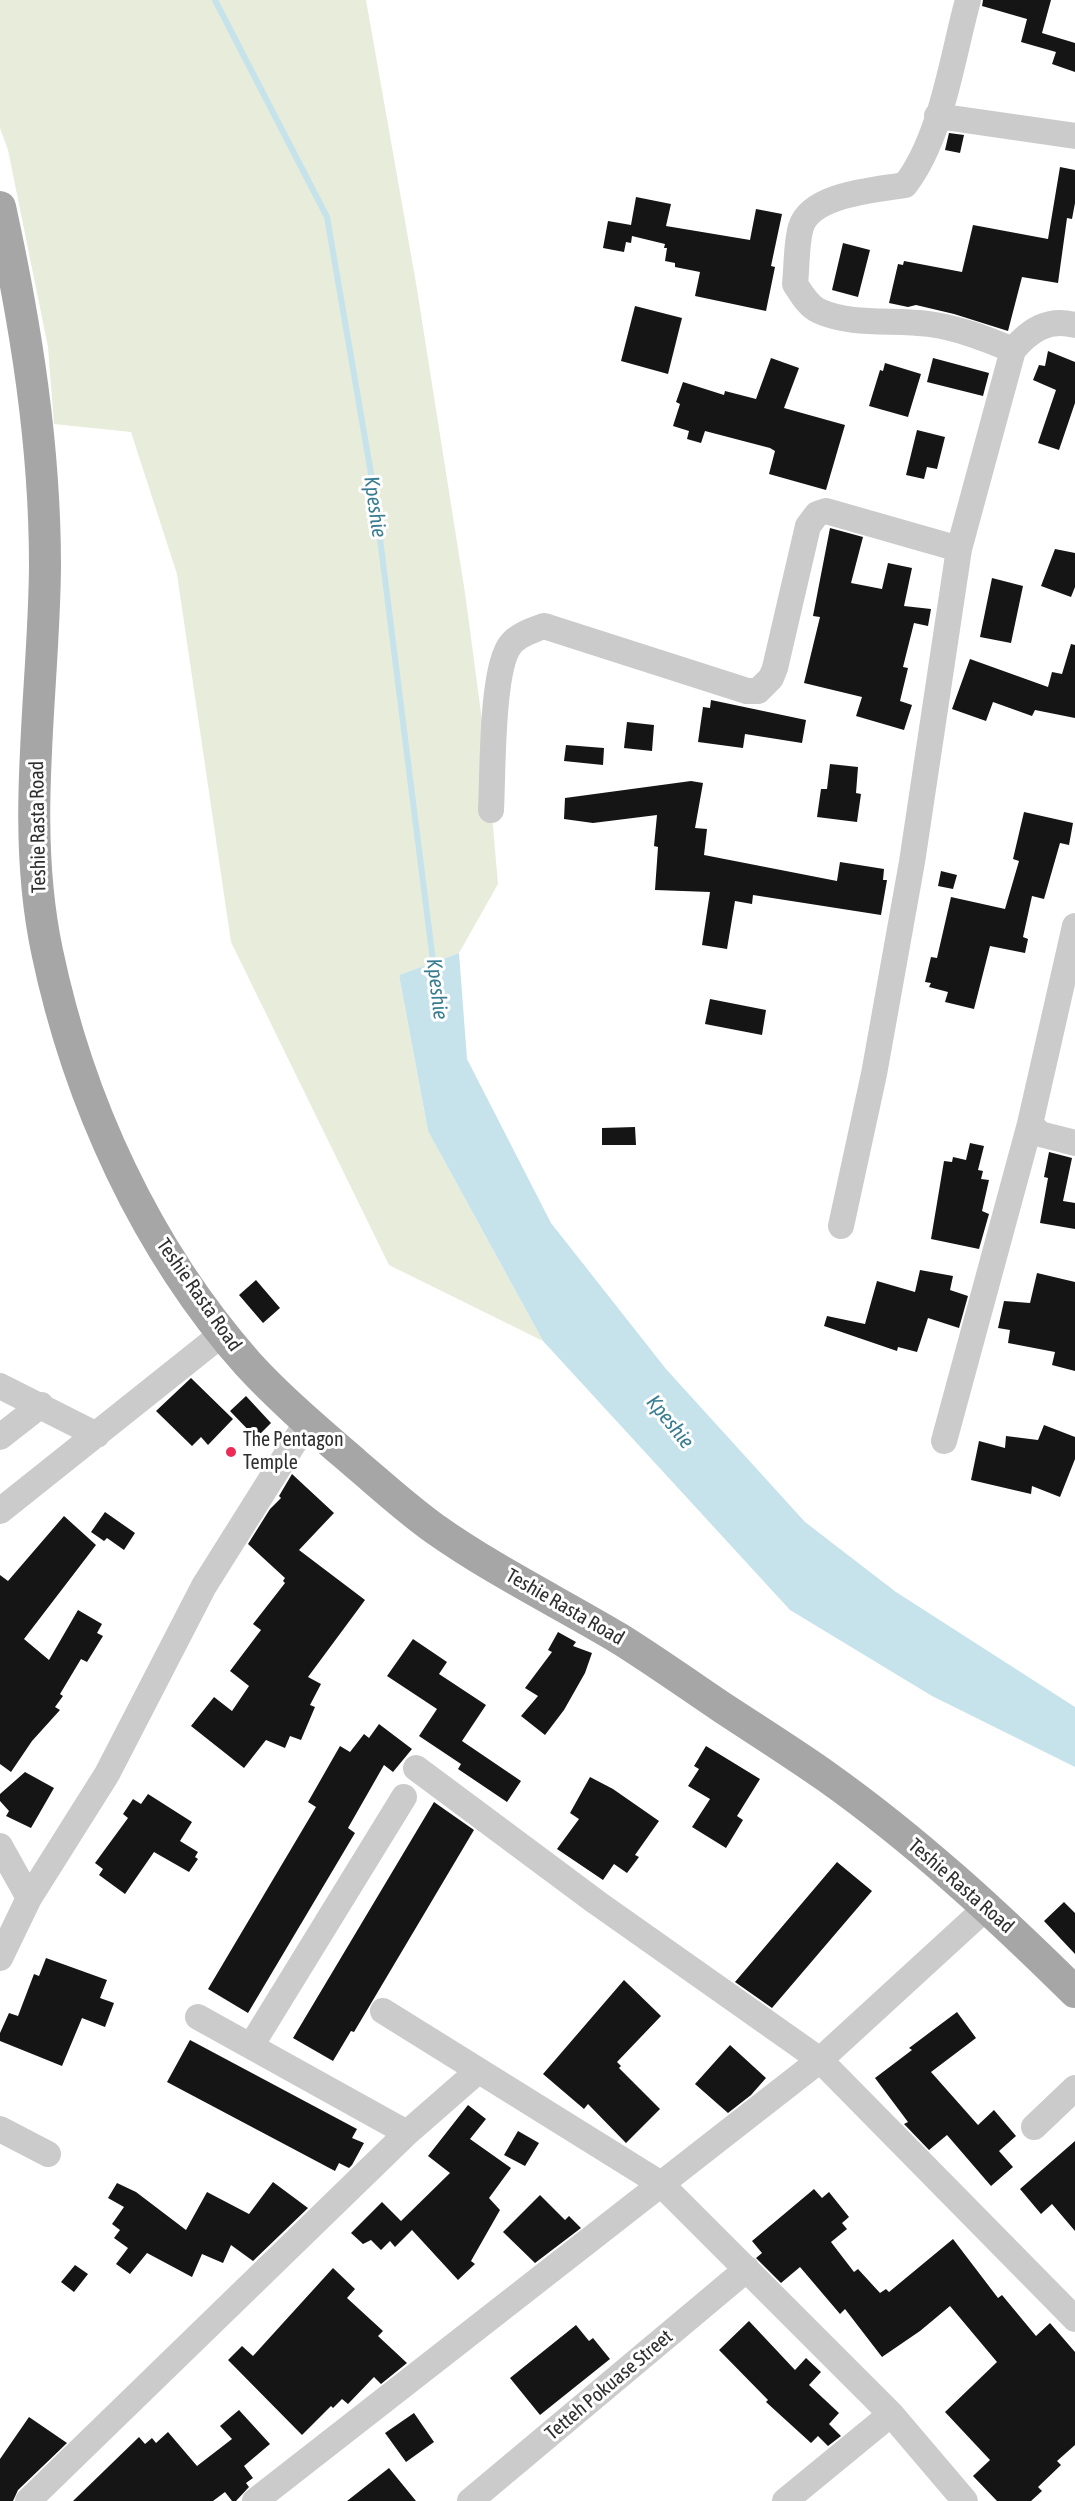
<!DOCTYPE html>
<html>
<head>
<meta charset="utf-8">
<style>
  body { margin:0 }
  canvas { display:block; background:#fff }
</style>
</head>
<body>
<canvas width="1075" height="2501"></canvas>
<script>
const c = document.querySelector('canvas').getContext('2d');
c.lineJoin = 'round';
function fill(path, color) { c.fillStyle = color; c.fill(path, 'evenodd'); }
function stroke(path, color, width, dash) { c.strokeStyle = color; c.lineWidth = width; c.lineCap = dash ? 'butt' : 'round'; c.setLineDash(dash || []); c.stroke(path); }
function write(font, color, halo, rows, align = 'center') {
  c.font = font + ' "Asap Condensed",sans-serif'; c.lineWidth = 6; c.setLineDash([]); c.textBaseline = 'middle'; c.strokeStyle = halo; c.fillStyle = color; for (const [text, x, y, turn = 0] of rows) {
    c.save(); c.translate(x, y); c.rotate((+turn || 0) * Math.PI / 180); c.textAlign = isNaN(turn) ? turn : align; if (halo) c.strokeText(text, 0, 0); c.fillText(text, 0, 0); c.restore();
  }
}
fill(new Path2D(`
  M0,0h366l50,283 49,310 22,165 11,126 -39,69 -60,22 29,156 115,210 -154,-76 -158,-323 -54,-368 -46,-142 -77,-8 -6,-77 -40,-197 -8,-22z`), '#e7ecdb');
fill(new Path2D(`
  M459,953l8,106 84,164 115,146 139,153 91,70 179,115v60l-143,-71 -142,-86 -247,-269 -115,-210 -29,-156z`), '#c6e3ec');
stroke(new Path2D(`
  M215,0l112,217 47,274 60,478`), '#c6e3ec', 6);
fill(new Path2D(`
  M983,0h68l-9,33 33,10v29l-23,-8 4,-12 -35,-10 6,-23 -45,-13z
  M949,133l15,2 -4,18 -15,-3z
  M1060,167l15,3v33l-3,16 -5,-1 -9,65 -36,-6 -14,54 -54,-17 -38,-9 -8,2 -19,-4 9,-39 5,1 1,-4 58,11 11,-47 75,14z
  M636,197l35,7 -5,22 84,14 6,-31 26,5 -11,52 4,1 -9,44 -71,-15 5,-24 -25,-5v-4l-10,-2 2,-13h-3l1,-4 -33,-8 -1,7 -5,-1 -2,10 -21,-4 5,-27 23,4z
  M843,243l27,7 -12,47 -26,-7z
  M635,306l47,12 -14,56 -47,-13z
  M1048,351l27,11v41l-16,47 -21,-7 18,-53 -23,-10 6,-15 6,1z
  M771,358l28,10 -15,40 61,17 -19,65 -57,-16 6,-23 -5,-3 -65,-17 -4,12 -14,-4 2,-8 -16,-5 7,-22 -4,-2 7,-20 41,13 1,-4 31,8z
  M933,358l56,15 -6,23 -56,-14z
  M885,363l36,11 -13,43 -39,-11 11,-36 3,1z
  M917,430l28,7 -8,32 -10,-2 -3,12 -18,-4z
  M830,528l33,9 -12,46 31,6 6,-26 24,5 -8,38 27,3 -3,17 -14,-3 -11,44 5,1 -8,33 12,4 -8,25 -48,-14 6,-19 -58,-14 16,-66 -7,-1z
  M1055,549l20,4v34l-4,10 -30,-11z
  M992,578l31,8 -12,57 -31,-6z
  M1071,644l4,1v73l-40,-8 -3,6 -39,-14 -7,19 -34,-12 18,-50 78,28 4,-15 10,2z
  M711,700l95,20 -4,23 -57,-9 -2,14 -45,-6 5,-35 7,1z
  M627,722l27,3 -2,26 -28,-3z
  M566,745l38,3 -1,17 -39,-4z
  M830,764l28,3 -2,26 5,1 -4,28 -40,-5 4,-28h6z
  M691,781l12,2 -8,45 12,1 -3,26 133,26 3,-19 44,7 -1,11h4l-6,35 -128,-20 -1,9 -17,-3 -8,48 -25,-4 8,-53 -55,-2 3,-43 -4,-1 3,-31 -64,8 -29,-4 1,-21z
  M1024,812l49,11 -4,22 -9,-2 -16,56 -12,-3 -9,41 5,2 -3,14 -35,-7 -16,63 -29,-7 3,-10 -19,-5 2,-4 -6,-1 6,-25 6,1 14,-61 54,12 14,-48 -6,-2z
  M941,871l16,4 -4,14 -15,-3z
  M710,999l56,11 -4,25 -57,-11z
  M635,1127l1,18h-34v-17z
  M970,1143l14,3 -6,24 5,1 -2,8 8,1 -7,31 7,3 -10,35 -48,-10 13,-78 8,1 1,-5 13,3z
  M1049,1152l23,6 -9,43 12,2v26l-35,-6 8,-45 -4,-1z
  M920,1270l33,6 -3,14 18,6 -9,32 -31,-10 -11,34 -19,-5 -1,4 -73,-25 3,-10 38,8 12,-43 38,11z
  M1037,1273l38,9v89l-23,-6 3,-13 -47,-9 2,-13 -12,-2 6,-27 26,2z
  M256,1280l24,28 -17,15 -24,-28z
  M191,1378l42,41 -25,26 -7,-8 -9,9 -36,-35z
  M246,1396l25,27 -15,15 -26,-27z
  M1044,1425l31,12v22l-15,38 -28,-11 -1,8 -60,-14 8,-39 26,7 1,-12 32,4z
  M292,1474l42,39 -35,37 66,50 -57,77 13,7 -11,21 5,2 -14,33 -11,-4 -5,12 -19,-8 -22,28 -53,-42 23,-29 18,14 17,-25 -19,-15 31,-41 -8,-6 32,-41 -2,-2 2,-3 -37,-34 22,-35 11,-11 -2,-2z
  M105,1512l30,21 -11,17 -17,-12 -3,3 -13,-9z
  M64,1516l32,29 -72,94 25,21 29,-50 24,14 -5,9 6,3 -16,26 -6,-3 -21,35 3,2 -8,11 5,3 -28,31 -21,31 -11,-8v-189l8,6z
  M558,1632l18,10 -3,4 19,7 -7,20 -21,37 -19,25 -24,-19 17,-20 -13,-8 27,-36 -4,-2z
  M413,1639l34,23 -8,12 47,31 -24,36 59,40 -14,21 -49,-33 3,-5 -42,-28 18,-27 -50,-33z
  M379,1724l33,25 -19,23 -9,-7 -36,63 7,5 -107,180 -40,-24 108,-182 -8,-5 32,-56 10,6 14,-18 5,4z
  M706,1746l54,33 -23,37 6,4 -17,28 -34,-21 18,-28 -22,-13 11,-17 -5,-3z
  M25,1772l29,16 -23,40 -25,-12 3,-5 -9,-10v-7z
  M590,1777l23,12 46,32 -24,34 4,2 -12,16 -13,-9 -11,16 -46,-31 22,-30 -9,-6z
  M148,1794l44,28 -12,19 18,11 -3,5 3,2 -9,13 -35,-20 -29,42 -26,-19 4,-6 -8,-6 33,-45 -5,-4 10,-15 8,5z
  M434,1802l40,28 -120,202 -3,-1 -18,30 -40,-23z
  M837,1862l35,29 -100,117 -37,-26z
  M1064,1902l11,11v41l-31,-33z
  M46,1958l61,22 -7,18 14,5 -9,24 -23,-9 -20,48 -62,-25v-8l9,-20 9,3 16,-42 5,2z
  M624,1980l37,36 -44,46 4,4 -2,2 41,41 -34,34 -38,-39 -4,5 -41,-35z
  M957,2012l19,26 -45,34 47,53 16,-15 22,26 -17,15 14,16 -22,19 -44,-51 -18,15 -25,-26 4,-2 -33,-44 37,-28 -3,-2z
  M190,2040l167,89 -5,9 12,5 -12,22 -3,3 -10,-5 -4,8 -168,-89z
  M730,2045l36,33 -15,17 -23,18 -33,-29z
  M468,2105l18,14 -16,20 41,29 -22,30 11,12 -29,51 4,3 -17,16 -46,-50 -17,17 -5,-6 -9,9 -10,-10 -8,4 -12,-11 31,-31 19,19 49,-48 -22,-17z
  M518,2131l21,12 -14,23 -21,-11z
  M1075,2141v90l-23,-27 -11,10 -21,-25z
  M273,2182l35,26 -55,53 -22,-16 -8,18 -21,-9 -10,23 -45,-24 -17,21 -14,-10 12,-16 -14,-10 6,-8 -8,-6 12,-17 -16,-9 9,-15 19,9 50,38 21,-38 42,22z
  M814,2189l8,9 7,-6 20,25 -7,6 5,6 -16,13 23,30 4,-3 22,24 6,-4 3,3 64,-53 45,59 4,-3 34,41 14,-13 25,29v93l-18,16 4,4 -23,22 4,4 -11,10h-34l-24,-25 17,-16 -45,-48 52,-50 -47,-56 -30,25 -38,26 -37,-48 -5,5 -40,-47 -19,16 -25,-25 6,-5 -10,-12z
  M540,2195l25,25 4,-4 12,12 -46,35 -32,-31z
  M75,2265l13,9 -14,18 -13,-10z
  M333,2268l22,21 -8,9 36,33 -5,5 29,27 -26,21 -7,-7 -26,27 -6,-5 -9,9 -2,-2 -29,29 -74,-75 14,-14 11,10z
  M749,2321l46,49 11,-12 15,14 -12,13 30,28 -10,11 12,12 -13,10 -10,-10 -7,7 -45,-41 2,-2 -49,-50z
  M576,2325l13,16 4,-3 17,21 -70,56 -30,-37z
  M239,2410l31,34 -26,22 9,12 -7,5 3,4 -13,14h-4l-7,-9 -12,9h-140l66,-64 6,7 7,-6 4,5 12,-11 29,34 35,-27 -12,-13z
  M414,2413l20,29 -28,20 -21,-29z
  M29,2417l38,26 -49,47 -5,11h-13v-42z
  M389,2468l27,33h-69z`), '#151515');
stroke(new Path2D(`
  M968,0c-16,58 -26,137 -63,185 -29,5 -94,9 -104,42 -5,17 -4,39 -6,57 6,9 13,22 24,27 33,15 75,8 110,13 30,4 57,15 84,26
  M937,116l138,20
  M491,810c2,-34 0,-143 20,-166 7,-9 22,-14 33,-18l203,65h11l13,-13 4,-10 33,-142 9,-12 9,-3 133,38
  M1075,926l-45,198 10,10 35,9
  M841,1226l33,-152 38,-212 47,-313 54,-199c17,-20 35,-32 62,-25
  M0,1386l97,49
  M0,1437l41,-32
  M944,1441l86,-317
  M0,1511l222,-177
  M416,1768l180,134 224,158 255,259
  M0,1846l29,52
  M0,1958l29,-60 78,-124 97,-188 103,-164
  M383,2011l278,173 230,230 74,87
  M198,2017l209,116
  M251,2046l153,-249
  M1034,2127l41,-39
  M0,2129l48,25
  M28,2501l379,-368 71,-62
  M255,2501l565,-441 168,-154
  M470,2501l277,-232
  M785,2501l106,-87`), '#cbcbcb', 26);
stroke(new Path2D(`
  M0,207c26,119 45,238 45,359 -1,128 -25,258 2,385 31,149 99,298 201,413 33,36 71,68 108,100 26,22 51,45 79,65 58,41 123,73 185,110 35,22 69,46 103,69 35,23 70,45 104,69 90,64 170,138 248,215`), '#a6a6a6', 32);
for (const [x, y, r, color] of [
  [231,1452,6,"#eb2a55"]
]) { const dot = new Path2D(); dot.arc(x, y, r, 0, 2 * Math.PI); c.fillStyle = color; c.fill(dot); stroke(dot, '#fff', 2); }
write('20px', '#2e2e2e', '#fff', [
  ["Teshie Rasta Road",38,827,-91],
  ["Teshie Rasta Road",199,1295,55],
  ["Teshie Rasta Road",565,1607,30],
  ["Teshie Rasta Road",961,1886,41],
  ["Tetteh Pokuase Street",609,2385,-40]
]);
write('20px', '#2e2e2e', '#fff', [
  ["The Pentagon",243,1440],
  ["Temple",243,1463]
], 'left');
write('italic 21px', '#397d92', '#fff', [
  ["Kpeshie",375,507,82],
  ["Kpeshie",437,989,83],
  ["Kpeshie",670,1422,51]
]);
</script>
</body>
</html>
